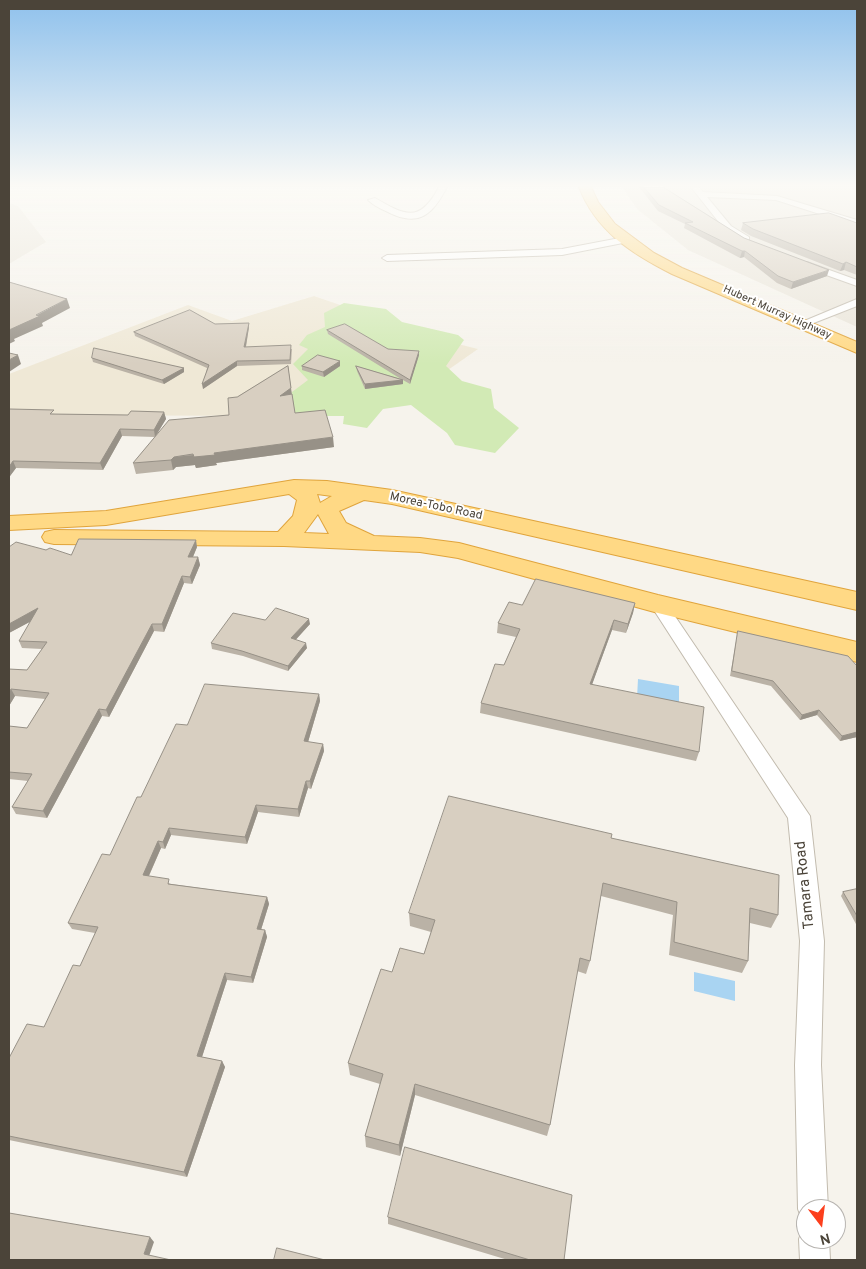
<!DOCTYPE html>
<html>
<head>
<meta charset="utf-8">
<style>
  body { margin:0 }
  #map { position:relative; width:866px; height:1269px; overflow:hidden; background:#f6f3ec; font-family:Overpass,sans-serif }
  canvas { display:block }
  .frame { position:absolute; inset:0; border:10px solid #4b4439; pointer-events:none }
  .north { position:absolute; left:796px; top:1199px; width:50px; height:50px; box-sizing:border-box; background:#fff; border:1px solid #b7b4b0; border-radius:50%; rotate:165deg; font-size:14px; font-weight:700; line-height:20px; text-align:center; color:#4b4439 }
  .north::after { content:''; display:block; margin:auto; width:18px; height:22px; background:#fc3f1d; clip-path:polygon(50% 0,100% 100%,50% 72%,0 100%) }
</style>
</head>
<body>
<div id="map">
<canvas width="866" height="1269"></canvas>
<div class="frame"></div>
<div class="north">N</div>
</div>
<script>
const c = document.querySelector('canvas').getContext('2d');
c.lineJoin = 'round';
function fill(path, color) { c.fillStyle = color; c.fill(path, 'evenodd'); }
function stroke(path, color, width, dash) { c.strokeStyle = color; c.lineWidth = width; c.lineCap = dash ? 'butt' : 'round'; c.setLineDash(dash || []); c.stroke(path); }
function write(font, color, halo, rows, align = 'center') {
  c.font = font + ' Overpass,sans-serif'; c.lineWidth = 4; c.setLineDash([]); c.textBaseline = 'middle'; c.strokeStyle = halo; c.fillStyle = color; for (const [text, x, y, turn = 0] of rows) {
    c.save(); c.translate(x, y); c.rotate((+turn || 0) * Math.PI / 180); c.textAlign = isNaN(turn) ? turn : align; if (halo) c.strokeText(text, 0, 0); c.fillText(text, 0, 0); c.restore();
  }
}
fill(new Path2D(`
  M622,187h235v140l-169,-77 -51,-41z
  M9,203l9,3 28,36 -37,22z`), '#eae5da');
fill(new Path2D(`
  M314,296l128,44 36,9 -63,44 -128,23 -278,-1v-41l179,-69 44,16z`), '#efe8d6');
fill(new Path2D(`
  M344,303l42,6 16,13 56,13 6,5 -18,26 16,15 29,8 3,19 25,20 -24,25 -40,-8 -8,-12 -36,-28 -28,4 -16,19 -24,-4 1,-8h-57l1,-21 20,-15 -15,-16 15,-15 -9,-4 8,-10 18,-8 -1,-14z`), '#d2eab5');
fill(new Path2D(`
  M638,679l41,7v19l-42,-7z
  M694,972l41,9v20l-41,-10z`), '#a9d4f2');
const minor = new Path2D(`
  M439,187h8c-14,27 -28,41 -59,25 -7,-3 -15,-7 -20,-12l7,-2c31,18 45,25 64,-11z
  M691,187h8l4,5 74,4 80,24v6l-81,-26 -69,-3 24,29 18,11v4l-3,1 -21,-12z
  M625,237l5,3 -2,2 -66,13 -175,6 -5,-3 5,-3 175,-6z
  M807,262l50,18v6l-53,-19 -2,-2z
  M857,299v7l-51,20 -4,1 -5,-3z
  M658,598l6,2 146,216 14,125 -3,124 7,144h-22v12l-4,-1 -4,-11 -3,-144 5,-124 -12,-123 -138,-214 2,-4z
  M806,1227v12h23l1,21h-30l-1,-21 4,-11z`);
const trunk = new Path2D(`
  M579,187h12l7,15 17,22 39,29 28,15 175,74v11l-185,-79c-41,-21 -76,-43 -93,-87z
  M294,480l33,1 65,9 465,102v18l-465,-106 -28,-4 -25,11 7,12 28,13 46,2 39,5 199,52 199,47v20l-199,-49 -200,-55 -38,-6 -136,-6 -230,-2 -9,-2 -3,-5 3,-5 9,-2 224,2 15,-16 4,-16 -8,-6 -183,31 -97,5v-14l97,-5zM317,494l15,2 -12,7zM318,514l11,20 -25,-1z`);
stroke(minor, '#c2bbae', 2);
stroke(trunk, '#e0a43c', 2);
fill(minor, '#fff');
fill(trunk, '#ffd985');
fill(new Path2D(`
  M639,187h24l81,51 83,38 -36,13 -14,-6 -33,-26 -4,1 -56,-30 1,-4 -27,-13z
  M743,223h114v52l-13,-5 -4,1 -89,-35 -10,-6z
  M249,323v4l-3,20 46,2 -1,15 -54,2 -34,23 4,-21 -72,-32 -1,-4 81,-8z
  M327,330l61,19 31,6 -9,29 -7,-4v4l-38,5 -8,-18 -1,-5 45,13 -73,-45z
  M92,358l92,10v4l-20,12 -71,-22z
  M288,366l4,28 3,19 39,34 -118,16 1,2 -21,3 -1,-3 -19,2 -3,3 -37,4 -3,-11 22,-26 -33,-1 -19,34 -87,-2 -6,8h-1v-67l46,5 73,1 36,-3 2,7 -9,15 72,-19 8,-18z
  M302,366h38l-16,11 -22,-7z
  M9,547l37,3 25,5 126,-8 -4,10h5l2,8 -8,19 -8,-1 -20,49 -10,-1 -45,86 -7,-1 -55,102 -31,-4 -4,-7 16,-26 -19,-2v-53l18,2 18,-29 -30,-3 -6,10v-37l18,1 15,-21 -20,-1 -3,-7 12,-20 -22,12z
  M635,603l-2,10 -7,20 -14,-3 -20,54 107,68 -3,9 -216,-48 1,-10 23,-38 12,-28 -19,-4 1,-10 24,-18z
  M265,620l45,4 -15,16 12,8 -19,23 -45,-15 -31,-7 -1,-6z
  M738,631l119,35v71l-17,4 -23,-26 -17,5 -29,-34 -41,-10 7,-40z
  M319,694l1,7 -12,41 15,2 1,7 -13,38 -3,-1 -9,29 -41,-5 -11,32 -76,-9 -6,14 -4,-1 -12,28 22,8 96,13 2,7 -8,26h4l2,7 -14,46 -26,-3 -25,77 20,4 3,6 -38,110 -178,-37v-82l35,-31 36,-61 15,-33 -23,-4 -4,-6 42,-68 31,-58 46,-72z
  M611,838l167,77 -7,13 -21,-5 -2,38 -6,12 -73,-18 4,-40 -72,-19 -11,65 -4,13 -9,-3 -27,154 -3,11 -132,-41 -15,61 -34,-9 -1,-11 15,-52 -30,-9 -2,-12 44,-91 32,-18 7,-22 -21,-6 -1,-13z
  M857,889v37l-16,-30 2,-4z
  M388,1217l176,43h-56l-120,-36z`), '#bab2a6');
fill(new Path2D(`
  M742,251h3l-1,6 -4,1z
  M846,262l-2,8 -4,1 3,-7z
  M829,270l-2,6 -36,13 2,-7z
  M67,299l3,9 -28,15 1,3 -29,13 1,2 -6,3v-14z
  M249,323v4l-4,24 -1,-4z
  M419,351v4l-9,29v-4z
  M18,355l3,9 -12,8v-12z
  M237,361v5l-34,23 -1,-5z
  M340,361v5l-16,11 -1,-5z
  M288,366l4,32 -12,-2z
  M184,368v4l-20,12 -2,-4z
  M403,380v4l-38,5v-5z
  M164,412l2,7 -11,18 -1,-7z
  M120,429l2,7 -19,34 -3,-7z
  M333,437l1,10 -118,16 1,2 -21,3 -1,-3 -19,2 -3,3 -2,-10 3,-3 40,-4z
  M13,461l3,7 -6,8 -1,-4v-5z
  M196,540l1,7 -7,17 -2,-7z
  M198,557l2,8 -8,19 -2,-7z
  M182,576l2,7 -20,49 -2,-8z
  M635,603l-2,10 -7,20 2,-9z
  M38,608l3,8 -32,17v-9z
  M309,619l1,5 -18,20 -1,-6z
  M614,620l-2,10 -23,63 1,-9z
  M152,624l2,7 -45,86 -3,-7z
  M306,643l1,5 -19,23v-5z
  M11,689l4,7 -6,10v-13z
  M319,694l1,7 -14,48 -2,-8z
  M99,709l3,7 -55,102 -4,-7z
  M819,710l-2,5 -17,5 2,-5z
  M857,732v5l-17,4 2,-5z
  M323,744l1,7 -13,38 -1,-8z
  M306,781l2,7 -9,29 -1,-8z
  M256,805l2,7 -11,32 -2,-7z
  M169,828l2,7 -6,14 -2,-7z
  M158,841l3,7 -15,34 -3,-7z
  M267,897l2,7 -10,32 -2,-7z
  M265,930l2,7 -14,46 -2,-6z
  M225,973l2,7 -27,83 -3,-7z
  M222,1061l3,6 -38,110 -3,-5z
  M415,1084v11l-15,61 -1,-11z
  M150,1237l4,5 -6,17 -4,-5z`), '#979187');
const building = new Path2D(`
  M644,187h19l81,51 85,32 -36,12 -15,-6 -33,-25h-3l-57,-28 8,-1 -34,-17z
  M829,213l28,10v44l-11,-5 -3,2 -90,-35 -10,-6z
  M9,282l58,17 -31,16 4,1 -31,14z
  M190,310l25,14 34,-1 -5,24 47,-2 -1,15 -53,1 -35,23 7,-19 -75,-33z
  M345,324l43,25 31,2 -9,29 -83,-50z
  M94,348l90,20 -22,12 -70,-22z
  M9,353l9,2 -9,5z
  M318,355l22,6 -17,11 -21,-6z
  M288,366l3,22 -11,8 12,-2 3,19 30,-3 8,27 -119,16 1,2 -21,2 -1,-3 -19,3 -3,3 -38,3 36,-43 60,-5 -1,-17 9,-1z
  M356,366l47,14 -38,4z
  M9,409l45,1 -4,4 78,1 3,-4 33,1 -10,18 -34,-1 -20,34 -87,-2 -4,6z
  M79,539l117,1 -8,17h10l-8,20 -8,-1 -20,48h-10l-46,86 -7,-1 -56,102 -31,-4 20,-33 -23,-2v-46l18,2 22,-35 -38,-4 -2,4v-24l18,1 20,-28 -28,-1 19,-33 -29,16v-77l7,-5 30,8 4,-2 21,7z
  M536,579l99,24 -7,21 -14,-4 -24,64 114,23 -5,45 -218,-49 14,-39 9,1 16,-36 -22,-6 11,-21 13,3z
  M276,608l33,11 -18,19 15,5 -18,23 -46,-15 -31,-8 22,-30 32,7z
  M738,631l110,25 9,10v66l-15,4 -23,-26 -17,5 -29,-34 -41,-10z
  M205,684l114,10 -15,47 19,3 -13,37h-4l-8,28 -42,-4 -11,32 -76,-9 -6,14 -5,-1 -15,34 26,4 -1,5 99,13 -10,32 8,1 -14,47 -26,-4 -28,83 25,5 -38,111 -175,-36v-78l18,-34 17,3 29,-62 7,1 18,-39 -30,-4 34,-69 8,1 27,-58h4l35,-73 11,1z
  M449,796l163,38 -1,4 168,37 -1,40 -28,-7 -2,53 -74,-19 3,-40 -74,-19 -13,78 -10,-3 -30,167 -135,-41 -16,61 -34,-9 18,-62 -35,-11 33,-94 11,3 8,-24 24,6 11,-34 -26,-7z
  M857,889v27l-14,-24z
  M405,1147l167,48 -8,65h-34l-142,-43z
  M9,1213l141,24 -6,17 27,6h-162z
  M277,1248l48,12h-51z`);
fill(building, '#d8cfc1');
stroke(building, '#979187', 1);
const sky = c.createLinearGradient(0, 0, 0, 364);
sky.addColorStop(0, '#8fc1ec');
sky.addColorStop(0.51, '#fbfaf6');
sky.addColorStop(1, '#fbfaf600');
c.fillStyle = sky;
c.fillRect(0, 0, 866, 364);
write('11px', '#4b4439', '#fff', [
  ["Hubert Murray Highway",777,313,24]
]);
write('12px', '#4b4439', '#fff', [
  ["Morea-Tobo Road",436,507,12]
]);
write('15px', '#4b4439', '#fff', [
  ["Tamara Road",806,885,-96]
]);
</script>
</body>
</html>
